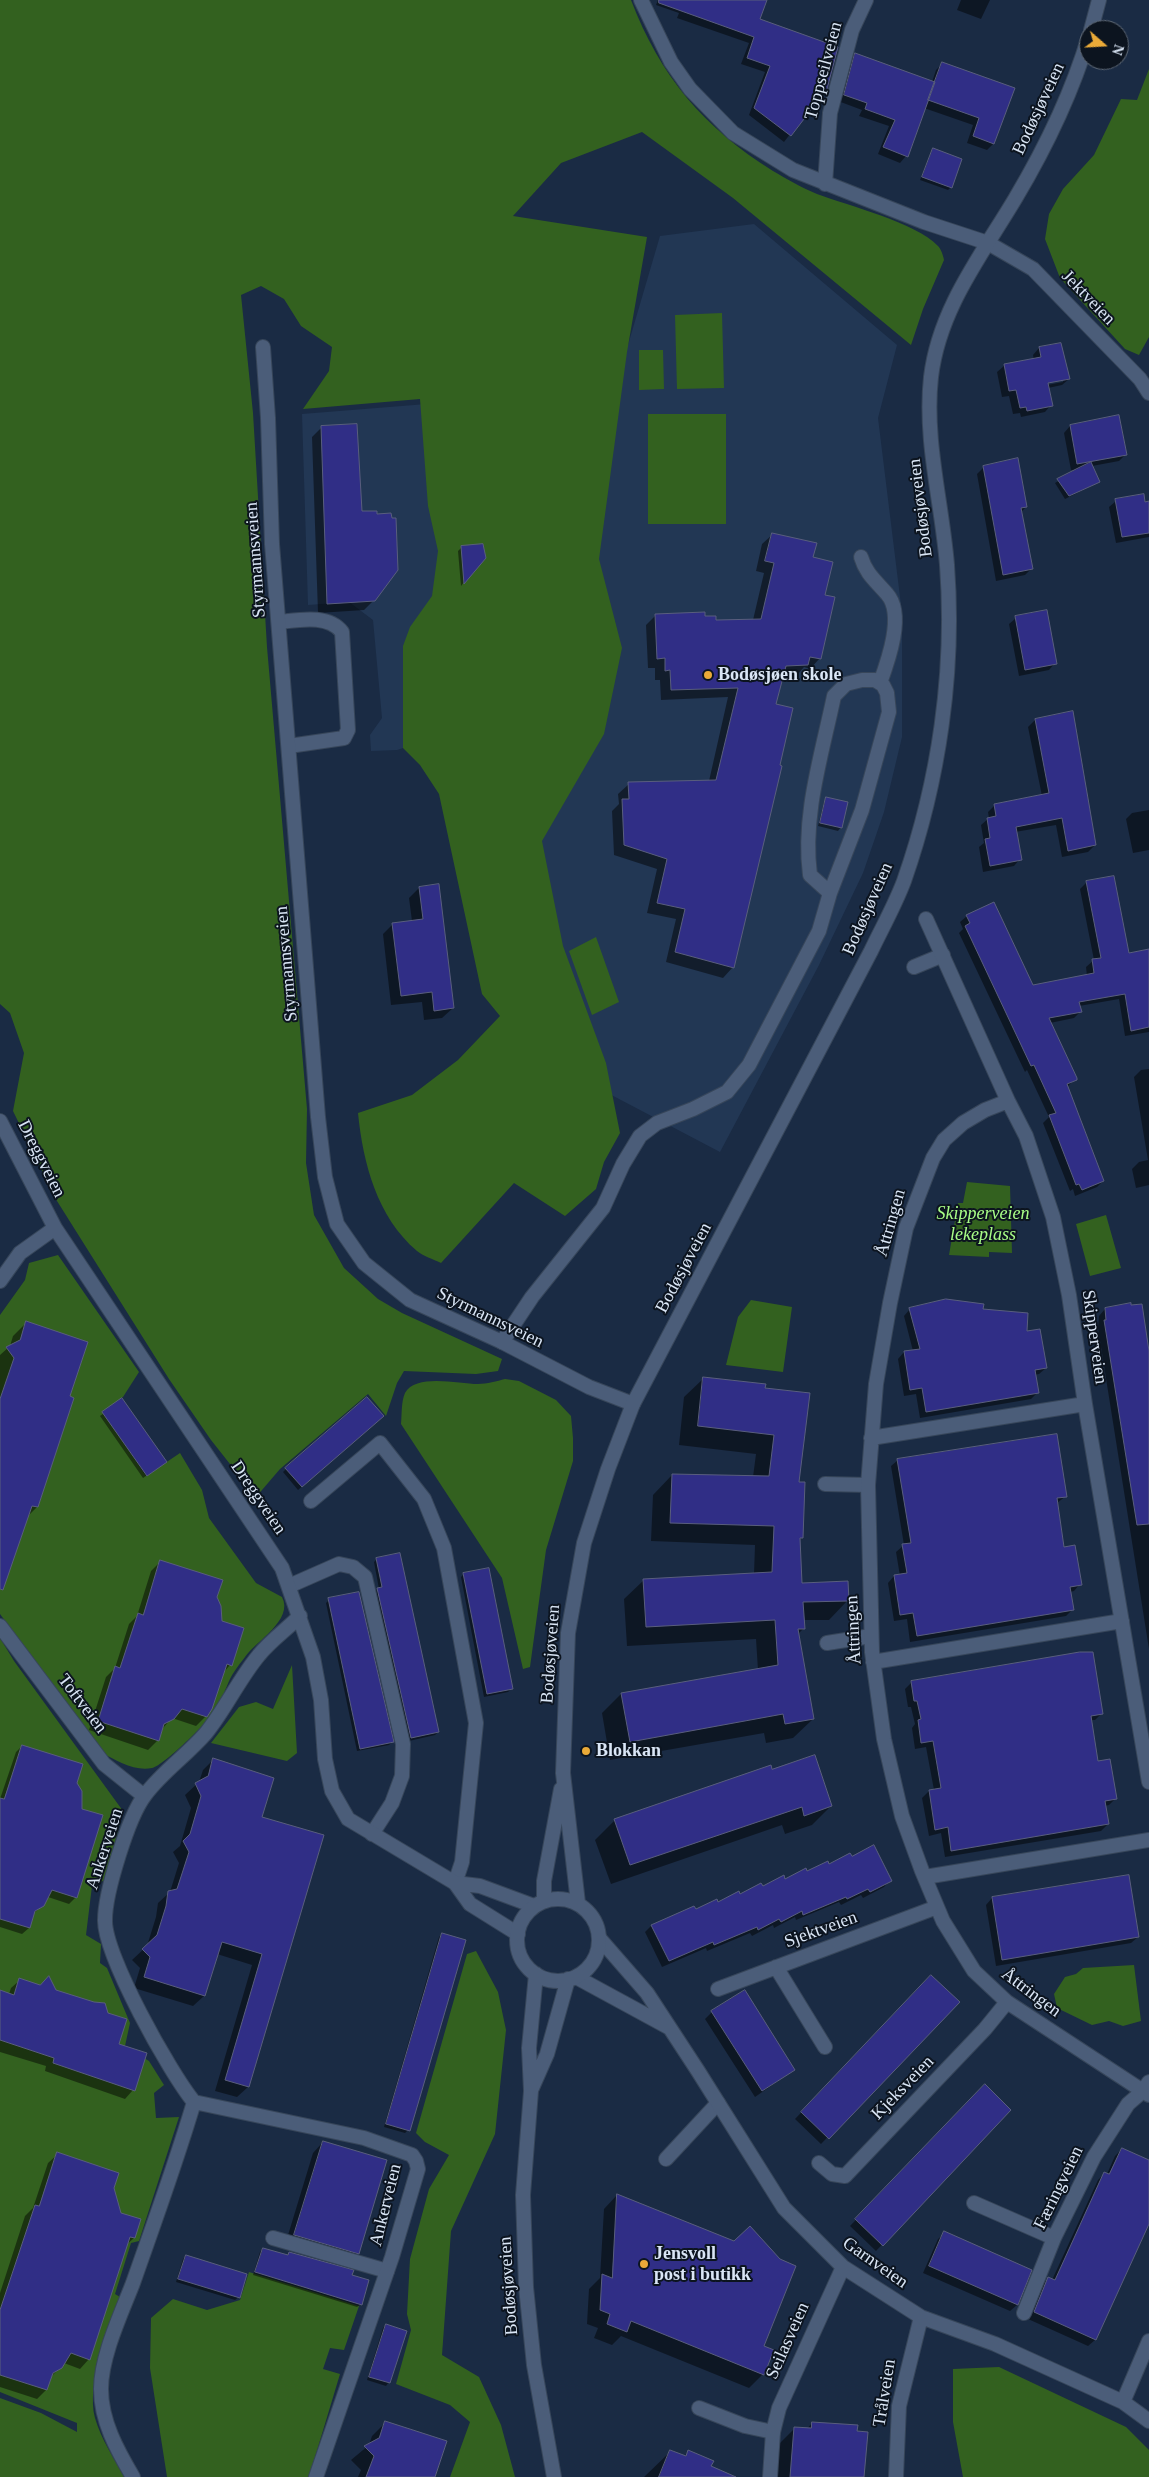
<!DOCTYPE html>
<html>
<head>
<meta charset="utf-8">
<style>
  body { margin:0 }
  #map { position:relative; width:1149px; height:2477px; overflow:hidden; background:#1a2b44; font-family:"Times New Roman",serif }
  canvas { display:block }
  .north { position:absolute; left:1079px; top:20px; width:50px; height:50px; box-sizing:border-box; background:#0c141f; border:1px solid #5e6875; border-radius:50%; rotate:109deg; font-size:14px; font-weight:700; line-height:20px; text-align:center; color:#dae6f6 }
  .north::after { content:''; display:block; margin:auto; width:18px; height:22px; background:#eaaa38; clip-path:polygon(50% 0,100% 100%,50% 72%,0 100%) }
</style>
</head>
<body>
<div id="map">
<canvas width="1149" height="2477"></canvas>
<div class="north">N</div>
</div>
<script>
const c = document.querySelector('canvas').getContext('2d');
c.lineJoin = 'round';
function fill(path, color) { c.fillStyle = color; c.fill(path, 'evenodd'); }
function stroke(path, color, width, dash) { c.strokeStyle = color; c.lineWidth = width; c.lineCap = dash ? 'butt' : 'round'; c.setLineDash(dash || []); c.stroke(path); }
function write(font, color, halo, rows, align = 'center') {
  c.font = font + ' "Times New Roman",serif'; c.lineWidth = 4; c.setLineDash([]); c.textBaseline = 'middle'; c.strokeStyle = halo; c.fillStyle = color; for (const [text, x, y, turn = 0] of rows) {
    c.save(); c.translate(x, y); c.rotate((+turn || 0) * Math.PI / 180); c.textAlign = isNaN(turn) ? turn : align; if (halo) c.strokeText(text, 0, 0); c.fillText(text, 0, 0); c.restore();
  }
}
fill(new Path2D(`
  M754,224l143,121 -19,73 24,195v124l-18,75 -21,61 -44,92 -99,187 -179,-94 -18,-683 105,-30 32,-109z
  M489,399l-59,340 -33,11 -26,1 -1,-16 12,-17 -9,-98 -24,-18 -41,3 -6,-191z`), '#223754');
fill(new Path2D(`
  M0,0h631c29,76 73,128 142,171 14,8 29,17 44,23 32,12 98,28 121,52 3,3 5,9 6,14l-21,49 -12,36 -178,-147 -91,-66 -81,31 -48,53 134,21 -20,115 -28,207 23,89 -18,86 -62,107 21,105 43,117 14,70 -16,29 -8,27 -31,27 -51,-33 -73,80c-8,-4 -18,-7 -24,-12 -40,-34 -54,-88 -59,-138l54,-18 46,-35 42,-44 -18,-22 -43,-200 -19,-29 -17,-17v-102l7,-19 22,-31 6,-45 -10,-45 -8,-107 -117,10 26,-38 3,-24 -31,-21 -17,-27 -23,-13 -20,9 12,118 14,234 40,462 -1,54 8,52 30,53 34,31 24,14 100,46 -4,12 -22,3 -72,-3 -7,12 -11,33 -18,-22 -88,75 -24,28 -45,-57 -42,-61 -112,-178 -44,-90 11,-58 -14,-40 -10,-9z
  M1149,69v268l-10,18 -14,-6 -65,-71 -15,-39 4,-25 14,-25 31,-34 27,-56 16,1z
  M722,313l2,75 -47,1 -2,-74z
  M639,350h24l1,39 -25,1z
  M648,414h78v110h-78z
  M596,937l23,65 -27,13 -23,-64z
  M967,1182l43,4 2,67 -23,-1v5l-40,-2 9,-52h5z
  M1106,1215l15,53 -31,8 -14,-52z
  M58,1255l81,117 -16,25 -20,15 43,64 34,-23 22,37 7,28 47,65 26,14c12,23 -26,44 -37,60 -7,9 -14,18 -18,29 -3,5 -4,12 -6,18 -6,11 -57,62 -69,64 -17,4 -36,-8 -50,-15l-102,-139v-299l25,-35 4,-17z
  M751,1300l41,7 -9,65 -57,-7 12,-48z
  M505,1379l14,2 37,19 15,16 2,22v23l-27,89 -16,117 -7,2 -21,-91 -101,-154c1,-10 0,-22 4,-31 11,-20 54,-9 73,-9 9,0 19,-3 27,-5z
  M0,1638l14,23 109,150 -18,69 -13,6 -6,49 15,9 -1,19 7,5 23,55 -5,23 24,15 15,24 -10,8 2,25 23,-1 -40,124 -8,2 -16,51 5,3c-11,32 -34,87 -25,121 6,21 19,40 29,59h-124v-79l41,15 36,19v-9l-77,-31z
  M292,1665l5,88 -10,8 -76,-18 28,-36 17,-5 17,7z
  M476,1951l22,41 8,38 -11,104 -44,97 -9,124 37,22 22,48 14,52h-65l20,-55 -20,-17 -54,-21 15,-54 -4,-16 3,-55 19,-70 20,-34 -24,-13 -9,-9 51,-179z
  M1134,1965l7,56 -18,5 -14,-5 -17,4 -35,-17 -3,-14 11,-17 11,-3 7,-6z
  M249,2272l110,34 -15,44 -14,-2 -7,21 17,5 -31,103h-142l-17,-109 1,-50 22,-19 34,11 33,-10z
  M999,2367l127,60 23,23v27h-186l-10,-55v-53z`), '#33611f');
fill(new Path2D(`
  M658,0h108l-7,19 67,69 -42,54 -35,-27 16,-43 -24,-8 8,-21 -72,-25 2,-5 -23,-8z
  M961,0h29l-9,19 -24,-9z
  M855,54l77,28 4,-12 7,-7 71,26 -21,55 -6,6 -20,-7 6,-18 -49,-17 -18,48 -6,7 -22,-9 11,-28 -30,-10 3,-6 -24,-9 11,-40z
  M933,150l18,37 -3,3 -28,-10z
  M1039,348l30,31 -7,6 -14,3 3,17 -6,7 -24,5 -1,-4 -7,1 -4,-18 -7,1 -5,-25 7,-6 30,-6 -1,-5zM1063,379v3l-21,4v-3z
  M1070,426l56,28 -7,7 -27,5 7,16 -34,17 -10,-16 23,-13h-7l-7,-37z
  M322,427l38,86 14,87 -10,10 -46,3 -6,-176z
  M984,467l42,40 -5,5 10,57 -6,6 -29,6 -19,-107z
  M1116,501l33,2v34l-33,6 -7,-36z
  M773,534l39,24 11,38 -3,62 -10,11 -6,-2 -7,8 -15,1 -8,28 -41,263 -10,11 -57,-16 10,-43 -29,-6 10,-44 -43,-14 -2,-44 7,-7 -1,-10 11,-10 80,-3 19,-84 -67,3 -1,-20h-5v-12h-7l-2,-43 10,-10 48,3 11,3 38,-1 11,-47 -8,-2 6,-27z
  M461,548l23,9 -23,29 -3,-35z
  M1016,618l39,45 -6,7 -30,6 -10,-52z
  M1035,720l60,125 -7,7 -26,5 -6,-32 -41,7 5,27 -6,7 -31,6 -4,-25 5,-4 -3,-18 8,-7 -1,-6 7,-7 47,-9 -14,-69z
  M827,799l14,28 -3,4 -20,-5 6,-24z
  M1149,810v40l-16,3 -7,-34 6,-6z
  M1087,882l41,72 21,5v73l-24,4 -6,-37 -40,7 1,6 -6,6 -24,5 25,56 -8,8 36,94 -6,6 -22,9 -2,-7 -3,2 -27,-68 6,-6 -22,-47 -2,2 -66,-139 4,-4 -3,-7 7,-6 65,70 55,-10 -1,-9 8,-7 -14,-71z
  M419,888l34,120 -11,10 -18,2 -2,-18 -31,3 -8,-71 10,-10 19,-3 -3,-23z
  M1149,1069v116l-13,3 -4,-19 7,-7 9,-2 -14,-83 7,-7z
  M910,1309l71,1 44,22 21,36 -7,6 -5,1 3,18 -6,6 -111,19 -4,-24 -12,2 -6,-37 6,-7 9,-1 -9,-35z
  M1105,1309l44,46v294l-51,-321 1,-12z
  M27,1322l41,75 -31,110 -9,9 -28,56v-217l10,-9 3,-10z
  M704,1378l60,11 34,94 4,54 -3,4 2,43 47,16 -19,20h-26l1,8 -6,6 15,85 -20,19 -27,5 -2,-10 -154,27 -8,-47 19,-19 137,-24 -2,-31 -129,7 -3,-47 20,-19 110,-6 1,-29 -104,-4 2,-46 19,-20 81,2 3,-23 -77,-9 5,-48z
  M122,1400l40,65 -19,13 -43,-62z
  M380,1419l-82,71 -15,-18 3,-3z
  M898,1460l168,36 -9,7 6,46 17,35 -6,7 -4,1 3,17 -7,7 -156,26 -3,-23 -13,2 -6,-38 6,-7h6l-4,-24 8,-7 -13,-79z
  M377,1559l61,173 -3,3 -26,6 -35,-149 5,-3 -5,-27z
  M161,1561l55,36 14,68 -7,8 -17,43 -10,10 -24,-8 -9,10 -5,12 -10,10 -59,-20 17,-53 9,-9 14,-44 8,-8 14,-45z
  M464,1574l47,115 -3,3 -24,5 -23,-120z
  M329,1600l63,142 -3,3 -32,6 -31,-148z
  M912,1682l190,31 -7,7h-4l6,43 18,36 -6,6 -4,1 3,18 -7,7 -156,26 -4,-24 -12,3 -7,-38 7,-7 5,-1 -8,-43 -11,2 -3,-21 3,-4 -4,-17h-3l-3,-18z
  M22,1746l54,151 -7,7 -21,-7 -5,8 -10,9 -4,14 -7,6 -22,-7v-128l16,-47z
  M213,1760l48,57 61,19 -74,251 -11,10 -22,-6 37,-126 -35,-11 -13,42 -11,10 -59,-18 6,-20 -8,-8 15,-14 9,-29 2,-14 12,-11 9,-29 -6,-11 7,-6 11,-38 -6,-13 14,-13 4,-12z
  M771,1771l60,35 -19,19 -27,9 -3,-9 -171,59 -16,-44 20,-20z
  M828,1865l62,15 -6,7 -21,11 -2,-3 -20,10 -2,-3 -43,18 -1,-3 -21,11 -1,-3 -21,11 -2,-3 -43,18 -1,-3 -44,19 -17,-35 6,-6 43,-18 1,3z
  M992,1898l146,39 -7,6 -135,23 -10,-61z
  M442,1934l-34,196 -3,3 -21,-6 55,-190z
  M931,1977l27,25 -137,142 -26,-25z
  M20,1980l35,11 63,54 15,45 -8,9 -80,-28 1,-5 -46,-14v-61l9,3 2,-6z
  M712,2012l82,58 -39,27 -50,-78z
  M985,2086l25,24 -134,141 -26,-25z
  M323,2142l35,111 -11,10 -62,-18 28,-92z
  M1122,2149l27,12v60l-54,119 -7,6 -60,-27 13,-34 7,-6 4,1 46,-100 7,-7 2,1 8,-18z
  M58,2154l55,34 7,26 19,6 -5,18 -9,8 -36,113 -9,10 -16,-6 -14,15 -4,12 -9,9 -37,-12v-94l25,-77 8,-8 15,-45z
  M617,2195l145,151 1,28 -14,14 -128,-52 -9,9 -18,-7 4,-10 -11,-4 2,-35 11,-11 4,-69z
  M945,2233l85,38 -13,34 -7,6 -87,-38 15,-34z
  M263,2249l23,7 4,-3 61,23 10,28 -4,3 -104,-32 7,-23z
  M186,2256l53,41 -4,3 -59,-18 7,-23z
  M386,2325l3,57 -3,4 -19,-6 16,-52z
  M386,2422l48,55h-76l3,-7 -10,-10 18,-15 3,-9z
  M812,2423l51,54h-90l2,-29 20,-20 12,1z
  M671,2451l13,5 5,-4 17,25h-62z`), '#0007');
const building = new Path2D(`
  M659,0h108l-7,19 78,28 -11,42 -36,47 -37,-28 16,-42 -23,-8 7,-21 -95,-34z
  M855,53l80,29 -27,75 -25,-10 12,-27 -30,-11 2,-6 -23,-8z
  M942,62l73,26 -21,56 -21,-8 6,-18 -51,-18z
  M933,148l29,11 -10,29 -30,-11z
  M1061,343l9,36 -22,4 5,23 -26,5 -1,-4 -6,1 -4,-18 -7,1 -5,-27 37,-7 -2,-10z
  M1119,415l8,40 -50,9 -7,-39z
  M357,424l5,87h15v3l14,-1 1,5h4l2,52 -23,31 -48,3 -6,-178z
  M1018,458l9,49 -6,1 12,61 -30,6 -20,-109z
  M1091,462l9,20 -31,14 -12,-17z
  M1144,494l1,8 4,-1v32l-27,4 -7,-38z
  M772,533l45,10 -4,14 20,5 -8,33 10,2 -14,62 -11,-2 -2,8 -22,1 -10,38 17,4 -13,57 2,1 -48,202 -59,-16 10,-43 -28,-6 10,-44 -43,-14 -2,-46h7l-1,-17 88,-2 22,-92 -67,2 -1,-20 -5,1v-13l-8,1 -2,-45 50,-2v4h11v4l45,-1 13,-56 -9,-2z
  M483,544l3,14 -22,26 -3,-38z
  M1047,610l10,54 -32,6 -10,-54z
  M1073,711l23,134 -28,6 -6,-33 -46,9 6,33 -32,6 -5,-27 5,-1 -3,-20 9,-2 -2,-12 55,-11 -14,-74z
  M826,797l22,5 -6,26 -22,-5z
  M1114,876l15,77 20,-4v78l-18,4 -6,-37 -46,8 3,10 -33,6 28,60v2l-10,4 37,97 -22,9 -3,-6 -3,1 -27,-70 7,-2 -22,-48 -3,1 -66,-140 5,-3 -4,-8 28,-13 39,83 61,-12 -2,-14 9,-1 -15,-77z
  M439,884l15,124 -20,3 -2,-19 -31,4 -9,-73 31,-4 -4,-32z
  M946,1299l38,5 -1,5 45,4 -1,18 13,-2 7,39 -12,2 4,23 -113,19 -4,-24 -12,2 -6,-39 16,-2 -11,-41z
  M1131,1303v2l11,-1 7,47v173l-12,1 -33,-205h2l-1,-12z
  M26,1321l62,21 -18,54 4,2 -36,109 -6,-1 -29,84 -3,-1v-190l14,-41 -8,-11 14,-7z
  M703,1377l63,7 -1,4 45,5 -11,89h6l-2,56h-3l2,45 46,-2 1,20 -46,1 2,27h-7l16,90 -29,5 -2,-10 -153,28 -9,-49 157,-28 -3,-45 -129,7 -3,-48 129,-7 2,-46 -104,-3 2,-49 97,2 5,-41 -76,-9z
  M367,1397l17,19 -82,71 -17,-19z
  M122,1398l45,64 -20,14 -45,-64z
  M1057,1434l10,63 -10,1 7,49 11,-2 7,40 -12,2 4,23 -157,26 -4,-23 -13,2 -6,-40 13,-2 -5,-29 9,-1 -14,-84z
  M400,1553l39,179 -28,6 -34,-150 5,-1 -6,-29z
  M160,1560l63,20 -6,17 4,9 1,15 22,7 -12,38 -5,-2 -15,45 -5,8 -25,-8 -8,10 -10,5 -5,17 -61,-20 17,-55 5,2 18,-55 5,2z
  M489,1568l24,121 -26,5 -24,-121z
  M359,1592l35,150 -34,7 -32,-151z
  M1080,1652h13l10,62 -12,2 7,45 12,-2 7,40 -12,2 4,23 -158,27 -3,-24 -13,3 -6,-40 12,-2 -8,-47 -12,2 -3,-23 3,-1 -4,-18h-3l-3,-20z
  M22,1745l61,19 -6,19 5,8v18l21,6 -26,83 -25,-8 -8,16 -9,5 -5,17 -30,-9v-121l4,1z
  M815,1755l17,51 -28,10 -2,-9 -172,58 -16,-46 157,-54 1,4z
  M213,1758l61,20 -12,39 62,18 -75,252 -24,-7 37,-126 -40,-12 -17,54 -61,-19 6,-20 -8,-8 15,-14 9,-29 2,-15 9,-2 12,-37 -6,-11 7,-7 11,-38 -6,-13 13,-7z
  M874,1845l18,36 -22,11 -2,-3 -21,10 -1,-2 -43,18 -1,-4 -21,11 -2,-3 -21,11 -1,-3 -43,18 -1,-3 -44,19 -18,-36 43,-19 2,3 21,-10 1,3 21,-11 1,3 21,-11 2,3 21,-11 1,4 21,-11 1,3 21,-10 1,3 21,-11 2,3z
  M1129,1875l10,62 -137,23 -10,-63z
  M442,1933l24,7 -56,191 -24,-7z
  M931,1975l29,27 -131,137 -28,-27z
  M49,1976l7,14 38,12 11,1 3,10 19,6 -8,25 28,9 -12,38 -82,-28 1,-5 -54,-18v-50l14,5 5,-17 21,7z
  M745,1990l50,80 -33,21 -51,-80z
  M985,2084l26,26 -128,136 -28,-27z
  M323,2141l64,19 -28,94 -65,-19z
  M1122,2148l27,12v64l-53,116 -62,-28 14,-35 7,3 49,-108 5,2z
  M57,2152l62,21 -5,15 7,25 20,6 -6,19 -5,-1 -40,123 -19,-7 -9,15 -9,5 -6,17 -47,-15v-65l35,-105 4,1z
  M617,2194l117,47 16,-15 30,33 16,7 -32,80 10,4 -10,25 -133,-54 -4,11 -20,-8 3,-10 -10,-4 2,-36 10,4z
  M944,2231l88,39 -14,35 -89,-39z
  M263,2248l25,7 1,-3 65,18 -2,5 17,5 -7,25 -107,-33z
  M186,2255l61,19 -7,24 -62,-19z
  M386,2324l21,7 -17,52 -21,-6z
  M385,2421l62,20 -12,36h-69l8,-21 -10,-10 15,-8z
  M812,2422l46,3 -1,6 11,1 -4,45h-74l4,-50 17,1z
  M670,2450l16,6 2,-6 26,11 -3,5 25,11h-77z`);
fill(building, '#302e86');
stroke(building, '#595e7d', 1);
const service = new Path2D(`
  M861,557c5,17 15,24 26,37 18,20 1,67 -7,89
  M279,622c20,-2 49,-8 63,10l6,98 -4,8 -55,8
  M914,967l29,-12
  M502,1342l30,-45 71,-89 20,-44 17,-28 17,-13 36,-14 34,-17 22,-27 70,-134 11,-38 32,-83 27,-98 -2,-19 -4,-8 -8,-5h-13l-16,4 -12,12c-12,58 -32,120 -24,179l20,18
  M825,1484l43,1
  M311,1501l69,-58 44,56 20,49 32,175 -14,139 -7,21
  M289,1586l50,-22 14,3 12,10 38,167 -1,32 -10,27 -20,31
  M827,1643l44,-7
  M666,2159l52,-56
  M273,2238l114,33
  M699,2408l46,18 28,6`);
const minor = new Path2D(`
  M641,0l30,62 19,27 43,44 60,37 131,52 64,21 45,26 107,110 9,14
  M825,184l5,-71 22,-83 14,-30
  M263,347l5,71 4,126 46,573 7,60 12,47 27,39 46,37 92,42 87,45 44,17
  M926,919l82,182 18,35 27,81 16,78 16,109 64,378
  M1008,1101l-23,9 -22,13 -19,17 -11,18 -27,70 -16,75 -14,81 -8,101 4,167 12,87 18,77 20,55 21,50 31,50 33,31 142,93
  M0,1121l55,107 227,340 31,89 8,43 4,59 7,32 16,28 107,64 25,3 54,20
  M0,1281l20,-28 35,-25
  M871,1438l214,-34
  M0,1626l104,138 40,32
  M873,1662l249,-41
  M925,1877l224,-37
  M455,1883l15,21 48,30
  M600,1939l47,54 51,78 86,137 59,59 78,50 74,27 128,58 26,19
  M776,1967l49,80
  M576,1977l92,50
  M718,1989l219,-82
  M194,2102l170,36 48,17 4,6 2,8 -26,88 -76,220
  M819,2163l13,11 13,2 140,-147 22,-27
  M974,2203l80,35
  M1024,2313l30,-75 40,-81 34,-53 15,-13 6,-9
  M1123,2402l26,-61
  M133,2477c-16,-27 -32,-56 -32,-88 0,-33 20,-75 32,-106 21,-60 43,-120 61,-181 -24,-29 -90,-147 -89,-182 0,-27 23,-103 40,-125 17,-23 42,-40 61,-62 20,-25 33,-54 53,-78 11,-14 28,-26 41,-39
  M770,2477l3,-45 6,-24 64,-141
  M896,2477l3,-71 22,-89`);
const tertiary = new Path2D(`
  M1091,30l8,-30
  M517 1940a41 41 0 1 1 82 0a41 41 0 1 1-82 0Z
  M544,1901v-20l17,-92
  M578,1903l-15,-130 5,-140 16,-90 24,-74 25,-65 238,-453c11,-23 24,-46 33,-70 35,-100 51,-210 43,-316 -5,-62 -23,-125 -16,-188 8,-68 50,-121 84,-178 31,-52 57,-106 74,-163
  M536,1974l-7,74 2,43 -8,104 3,92 8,78 20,112
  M532,2088l15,-34 21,-75`);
stroke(service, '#37465a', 16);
stroke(minor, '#37465a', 16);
stroke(tertiary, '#37465a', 16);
stroke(service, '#4b5d79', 14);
stroke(minor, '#4b5d79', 14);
stroke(tertiary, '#4b5d79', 14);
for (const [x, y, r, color] of [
  [708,675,5,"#eaaa38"],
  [586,1751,5,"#eaaa38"],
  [644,2264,5,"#eaaa38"]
]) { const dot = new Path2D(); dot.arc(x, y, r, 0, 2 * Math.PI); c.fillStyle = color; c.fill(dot); stroke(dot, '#0c141f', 2); }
write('18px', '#dae6f6', '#0c141f', [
  ["Toppseilveien",824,71,-75],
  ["Bodøsjøveien",1039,109,-65],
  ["Jektveien",1088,298,46],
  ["Bodøsjøveien",921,508,-97],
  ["Styrmannsveien",256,560,-94],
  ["Bodøsjøveien",868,909,-66],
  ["Styrmannsveien",287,964,-95],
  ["Dreggveien",41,1159,63],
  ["Åttringen",891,1223,-74],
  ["Bodøsjøveien",684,1268,-62],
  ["Styrmannsveien",490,1318,26],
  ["Skipperveien",1094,1337,82],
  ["Dreggveien",258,1498,56],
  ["Åttringen",854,1630,-93],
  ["Bodøsjøveien",551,1654,-86],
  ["Toftveien",82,1704,53],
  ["Ankerveien",105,1849,-72],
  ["Sjektveien",821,1930,-20],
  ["Åttringen",1031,1993,37],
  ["Kjeksveien",903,2088,-46],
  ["Færingveien",1059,2188,-64],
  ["Ankerveien",386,2205,-76],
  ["Garnveien",875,2263,35],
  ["Bodøsjøveien",509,2286,-94],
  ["Seilasveien",788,2341,-66],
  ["Trålveien",885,2393,-81]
]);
write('bold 18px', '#dae6f6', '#0c141f', [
  ["Bodøsjøen skole",718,675],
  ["Blokkan",596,1751],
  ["Jensvoll",654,2254],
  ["post i butikk",654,2275]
], 'left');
write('italic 18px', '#a8fd87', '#0c141f', [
  ["Skipperveien",983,1214],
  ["lekeplass",983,1235]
]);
</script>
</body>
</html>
